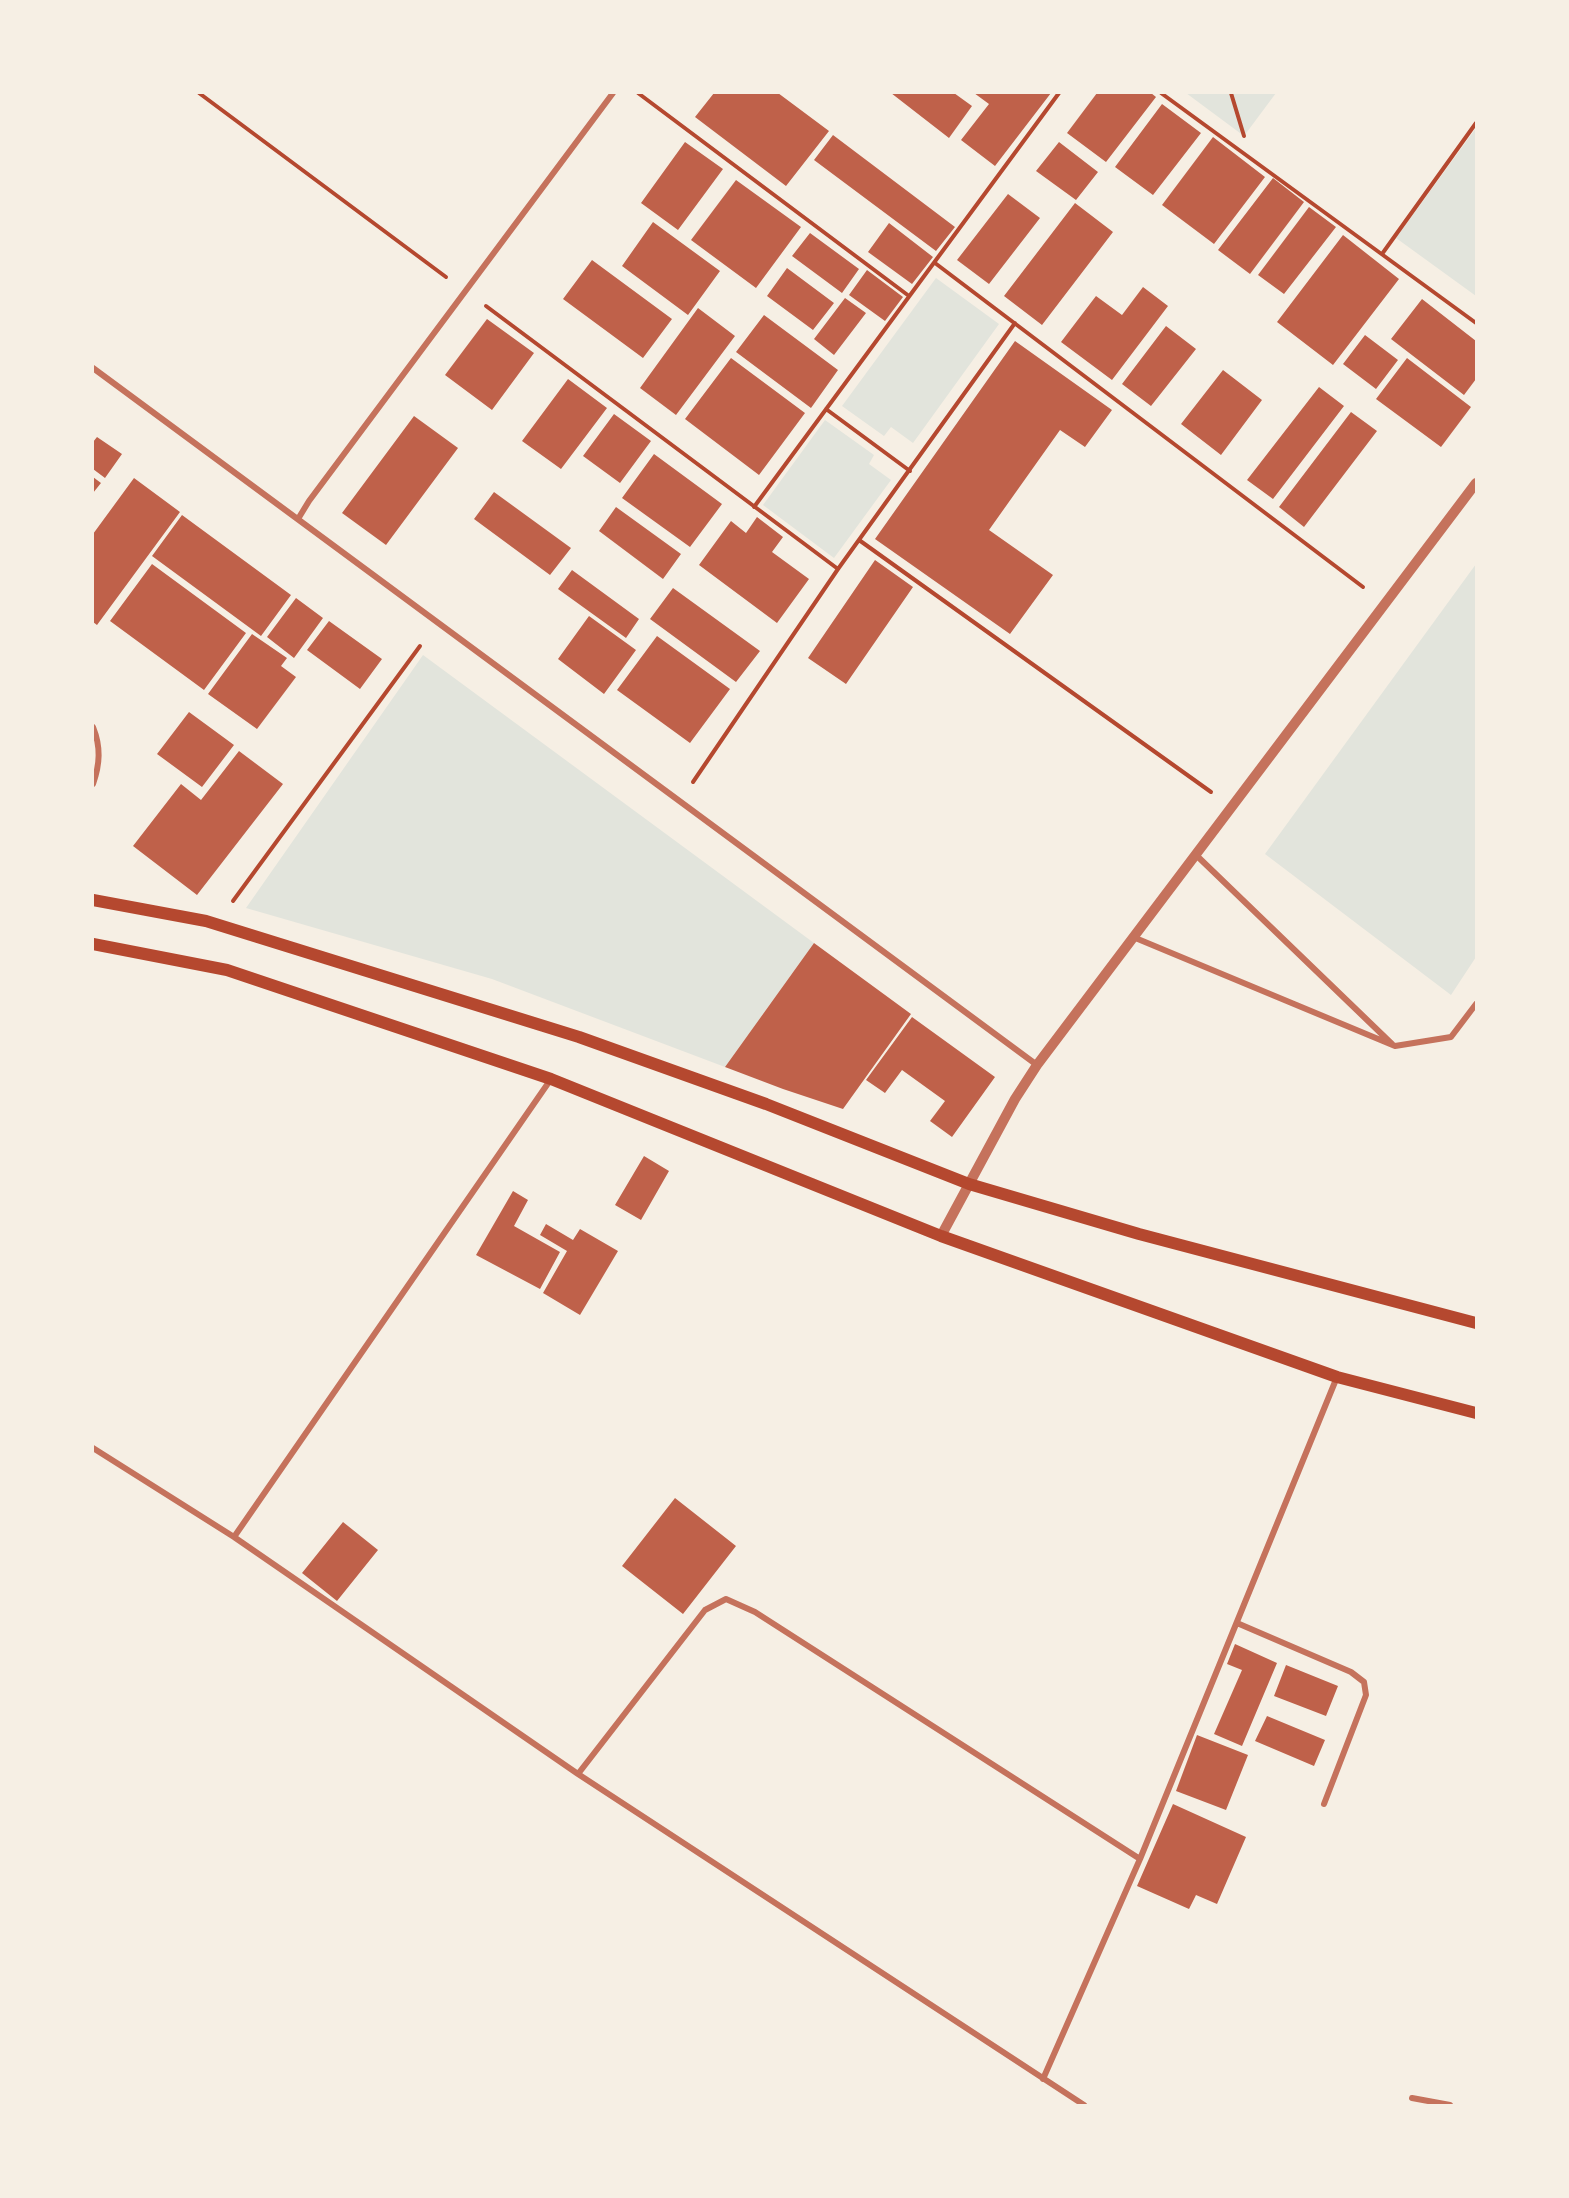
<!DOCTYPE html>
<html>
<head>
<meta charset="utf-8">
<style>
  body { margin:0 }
  #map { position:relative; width:1569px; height:2198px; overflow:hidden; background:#f6efe4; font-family:Overpass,sans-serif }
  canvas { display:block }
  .frame { position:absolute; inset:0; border:94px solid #f6efe4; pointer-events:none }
</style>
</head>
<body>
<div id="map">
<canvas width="1569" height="2198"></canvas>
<div class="frame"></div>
</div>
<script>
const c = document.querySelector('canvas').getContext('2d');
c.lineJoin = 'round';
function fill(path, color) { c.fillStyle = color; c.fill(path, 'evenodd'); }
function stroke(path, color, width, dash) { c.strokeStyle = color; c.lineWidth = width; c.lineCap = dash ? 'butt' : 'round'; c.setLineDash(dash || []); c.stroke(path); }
fill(new Path2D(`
  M1186,93h90l-32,43z
  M1476,128v168l-80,-58z
  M936,278l63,46 -86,119 -22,-16 -7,9 -42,-30z
  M825,420l49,35 -5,9 22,16 -57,78 -71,-53z
  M1476,564v393l-25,38 -186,-141z
  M423,655l391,288 -89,124 -233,-88 -246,-71z`), '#e2e4dc');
fill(new Path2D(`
  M714,93h64l51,38 -43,55 -91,-69z
  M891,93h63l18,13 -23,32z
  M974,93h77l-56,73 -34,-26 28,-36z
  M1097,93h54l5,4 -50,65 -39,-29z
  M1162,104l39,29 -48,62 -38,-28z
  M833,135l122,92 -19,24 -122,-91z
  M1213,137l52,40 -51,67 -52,-39z
  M685,142l38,27 -45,61 -37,-27z
  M1059,142l39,30 -22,28 -40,-29z
  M1273,178l31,24 -54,72 -32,-24z
  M736,180l65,47 -45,61 -65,-48z
  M1008,194l32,24 -51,66 -32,-24z
  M1075,203l38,29 -71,93 -38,-29z
  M1309,207l27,20 -52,67 -26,-19z
  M653,222l67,49 -32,44 -66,-49z
  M889,223l44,34 -21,27 -44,-32z
  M810,233l49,36 -17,24 -50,-37z
  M1343,235l56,44 -66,86 -56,-43z
  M592,260l80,59 -29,39 -80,-59z
  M787,268l47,35 -21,27 -46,-34z
  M867,270l36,27 -18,24 -36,-26z
  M1143,287l25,19 -56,74 -51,-38 35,-46 26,19z
  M845,298l21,15 -32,42 -20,-16z
  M1422,299l54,42v38l-12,16 -73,-56z
  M698,308l37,28 -59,79 -36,-27z
  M764,315l74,55 -27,38 -75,-56z
  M487,319l47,34 -42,57 -47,-35z
  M1166,326l30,23 -45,57 -29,-22z
  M1365,335l33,25 -22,29 -33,-25z
  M1015,341l97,69 -27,37 -25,-17 -71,100 64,45 -43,59 -135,-95z
  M731,358l74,55 -46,62 -74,-56z
  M1407,358l64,49 -30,40 -65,-48z
  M1223,370l39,30 -41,55 -40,-31z
  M568,379l39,29 -46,61 -39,-28z
  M1319,387l25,19 -71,93 -26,-19z
  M1351,412l26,19 -73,96 -25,-20z
  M614,414l37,27 -31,42 -37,-27z
  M414,416l44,32 -72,97 -44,-32z
  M97,437l25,17 -17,24 -12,-9v-27z
  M654,454l68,50 -32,43 -68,-49z
  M93,477l8,6 -8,10z
  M134,478l46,34 -83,113 -4,-3v-88z
  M494,492l77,56 -21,27 -76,-56z
  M616,507l65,47 -18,25 -64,-48z
  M182,515l109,80 -30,41 -109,-80z
  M757,517l26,20 -11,15 37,27 -32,44 -78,-58 32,-44 15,12z
  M875,560l38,27 -67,97 -38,-26z
  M152,564l94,69 -42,57 -94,-69z
  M572,570l67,49 -13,19 -68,-49z
  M673,588l87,63 -24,31 -86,-63z
  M296,598l27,20 -29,40 -27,-21z
  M589,616l47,34 -32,44 -46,-35z
  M329,621l53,38 -22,30 -53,-39z
  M252,634l35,24 -6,8 15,11 -39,52 -49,-35z
  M657,636l73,53 -40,54 -73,-53z
  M189,712l45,33 -32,42 -45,-33z
  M239,751l44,33 -86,111 -64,-49 48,-62 20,16z
  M814,943l97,71 -68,95 -60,-20 -58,-22z
  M912,1017l83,60 -43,60 -22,-16 15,-20 -43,-31 -17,23 -19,-13z
  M644,1156l25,15 -28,49 -26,-15z
  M513,1191l15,9 -14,26 46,26 -20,37 -64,-34z
  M546,1224l27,16 7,-11 38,22 -38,64 -37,-22 24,-42 -27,-16z
  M675,1498l61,48 -53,68 -61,-48z
  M343,1522l35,28 -41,51 -35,-28z
  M1235,1644l42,19 -35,83 -28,-12 28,-64 -15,-6z
  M1286,1665l52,21 -12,30 -52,-20z
  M1267,1716l58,24 -11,26 -59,-25z
  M1197,1735l51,20 -22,55 -50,-19z
  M1173,1804l73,33 -29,67 -21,-9 -7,14 -52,-23z`), '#bf614a');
stroke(new Path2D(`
  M199,93l247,184
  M638,93l271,203
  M1161,93l315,230
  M1231,93l13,43
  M1382,254l94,-131
  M935,263l428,324
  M486,306l352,263
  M826,409l84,62
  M754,507l305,-414
  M859,540l352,252
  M693,782l145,-213 177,-246
  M233,901l187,-255`), '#b5482f', 4);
stroke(new Path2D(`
  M93,368l944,697
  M298,519l11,-18 304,-408
  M93,727c8,20 7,37 0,57
  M1195,854l197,190
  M1133,937l262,109 56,-9 25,-33
  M93,1448l141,89 344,237 506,331
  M234,1537l317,-458
  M1237,1623l114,49 13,10 2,13 -42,109
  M578,1774l127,-164 21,-11 29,13 385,247
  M1043,2079l97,-220 197,-482
  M1412,2098l38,7`), '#c5725c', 6);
stroke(new Path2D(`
  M941,1236l74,-137 22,-34 439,-582`), '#c5725c', 10);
stroke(new Path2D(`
  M93,900l113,21 373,116 187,67 203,80 170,50 337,89
  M93,944l134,26 324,109 390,157 396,141 139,36`), '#b5482f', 12);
</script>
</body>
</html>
